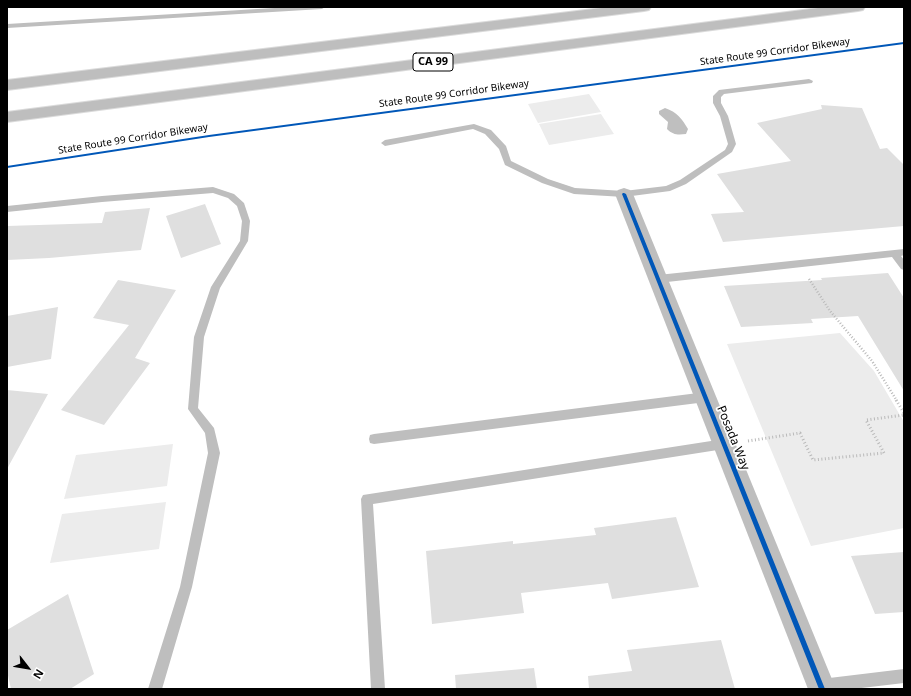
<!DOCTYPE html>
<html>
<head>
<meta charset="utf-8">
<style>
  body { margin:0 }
  #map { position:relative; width:911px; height:696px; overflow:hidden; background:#fff; font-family:"Noto Sans",sans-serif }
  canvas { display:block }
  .frame { position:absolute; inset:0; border:8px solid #000; pointer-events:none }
  .north { position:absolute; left:8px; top:648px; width:40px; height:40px; -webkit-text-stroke:3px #fff; paint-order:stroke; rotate:121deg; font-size:11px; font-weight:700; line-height:16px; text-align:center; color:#000 }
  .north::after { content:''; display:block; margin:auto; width:14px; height:18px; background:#000; clip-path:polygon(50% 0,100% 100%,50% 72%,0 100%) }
</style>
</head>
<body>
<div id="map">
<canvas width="911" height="696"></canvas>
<div class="frame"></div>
<div class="north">N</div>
</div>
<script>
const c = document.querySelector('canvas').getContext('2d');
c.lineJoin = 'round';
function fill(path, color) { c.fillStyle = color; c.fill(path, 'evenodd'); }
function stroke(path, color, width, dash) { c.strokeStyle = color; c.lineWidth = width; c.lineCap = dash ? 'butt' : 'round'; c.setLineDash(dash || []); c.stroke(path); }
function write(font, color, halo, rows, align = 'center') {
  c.font = font + ' "Noto Sans",sans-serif'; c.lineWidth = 3.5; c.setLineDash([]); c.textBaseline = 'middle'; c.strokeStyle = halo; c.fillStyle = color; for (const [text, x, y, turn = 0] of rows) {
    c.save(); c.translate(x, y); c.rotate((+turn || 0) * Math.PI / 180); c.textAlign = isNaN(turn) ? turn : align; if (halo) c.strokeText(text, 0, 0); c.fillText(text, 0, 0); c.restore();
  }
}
fill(new Path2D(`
  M589,94l12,18 -63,11 -10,-19z
  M601,114l13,20 -65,11 -10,-21z
  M840,333l34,38 30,51v106l-93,18 -84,-202z
  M173,444l-6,42 -103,13 12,-44z
  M166,502l-7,47 -109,14 12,-49z`), '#ececec');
fill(new Path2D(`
  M665,108c12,4 17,11 23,21l-2,5c-8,1 -13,1 -19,-5l1,-7 -9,-8v-3z`), '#bfbfbf');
fill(new Path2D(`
  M821,105l41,3 18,41 7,-1 17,17v61l-181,16 -12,-28 33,-2 -27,-38 74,-13 -34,-38 65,-14z
  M205,204l16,40 -40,14 -15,-42z
  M150,208l-9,42 -92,8 -42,2v-34l95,-3 3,-11z
  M888,273l16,25v93l-46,-75 -47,3 2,4 -72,4 -17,-41 98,-6 -1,-2z
  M118,280l58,10 -41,68 15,5 -46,62 -43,-15 68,-85 -36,-7z
  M58,307l-7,52 -44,8v-51z
  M7,390l41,4 -41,75z
  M676,517l23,70 -87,12 -4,-16 -87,10 3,20 -92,11 -6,-73 87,-10v3l83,-9 -2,-7z
  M904,552v60l-29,2 -24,-58z
  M68,594l26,80 -24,15h-59l-4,-18v-41z
  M721,640l14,49h-146l-1,-13 44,-5 -5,-21z
  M534,668l3,21h-81l-1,-14z`), '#dfdfdf');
const highway = new Path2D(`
  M610,7h41l-2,3 -5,1 -637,79v-10z
  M826,7h39l-2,3 -5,1 -851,111v-10z`);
stroke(highway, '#dbdbdb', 2);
stroke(new Path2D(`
  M809,279l21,32 42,50 25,40`), '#b9b9b9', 2.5, [1, 2]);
stroke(new Path2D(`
  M896,400l8,13
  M748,441l52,-8 13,27 71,-7 -18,-33 38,-5`), '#b9b9b9', 3, [1, 2.5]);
fill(new Path2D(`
  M291,7h34l-3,2 -315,19v-4z
  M809,79l4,2 -1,2 -88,11 -3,3v6l7,13 8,28 -4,8 -46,32 -16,7 -46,6 -50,-3 -32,-11 -37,-18 -6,-16 -14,-15 -12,-5 -88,17 -4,-3 4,-3 89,-16 17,6 15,16 5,15 37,18 27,9 49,3 42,-5 14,-6 45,-30 3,-6 -8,-28 -7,-13v-7l6,-6z
  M213,187l21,7 10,9 6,18 -2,20 -28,47 -16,49 -6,71 16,20 6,25 -28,134 -30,102h-14l32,-102 28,-134 -3,-20 -17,-24 6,-72 17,-50 29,-46 2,-20 -5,-15 -9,-8 -15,-5 -111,9 -95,10v-6l95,-10z
  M904,249v6l-3,1 3,4v10l-3,-1 -9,-12 -234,26 -5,-4 5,-4z
  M706,392l4,2 1,3 -1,3 -4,2 -332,42 -4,-1 -1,-4 1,-4 4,-1z
  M724,439l4,1 2,4 -2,4 -4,1 -351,55 12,185h-14l-10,-190 2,-4z
  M904,669v14l-51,6h-38l-1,-3 2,-5 5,-2z`), '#bebebe');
fill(new Path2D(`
  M624,188l6,2 3,4 203,495h-28l-193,-495 3,-4z`), '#bebebe');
fill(highway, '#bebebe');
fill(new Path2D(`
  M904,42v2l-695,93 -202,31v-2l202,-31z
  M623,193h1l2,1 199,495h-6l-197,-495z`), '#0057b8');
write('10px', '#000', '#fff', [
  ["State Route 99 Corridor Bikeway",775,52,-8],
  ["State Route 99 Corridor Bikeway",454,94,-8],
  ["State Route 99 Corridor Bikeway",133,139,-9]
]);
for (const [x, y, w] of [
  [433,62,40]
]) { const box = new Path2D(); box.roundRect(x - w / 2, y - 9, w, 18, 3); c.fillStyle = '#fff'; c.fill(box); stroke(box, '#000', 1); }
write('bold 11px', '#000', null, [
  ["CA 99",433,62]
]);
write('12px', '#000', '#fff', [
  ["Posada Way",733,438,68]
]);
</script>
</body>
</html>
